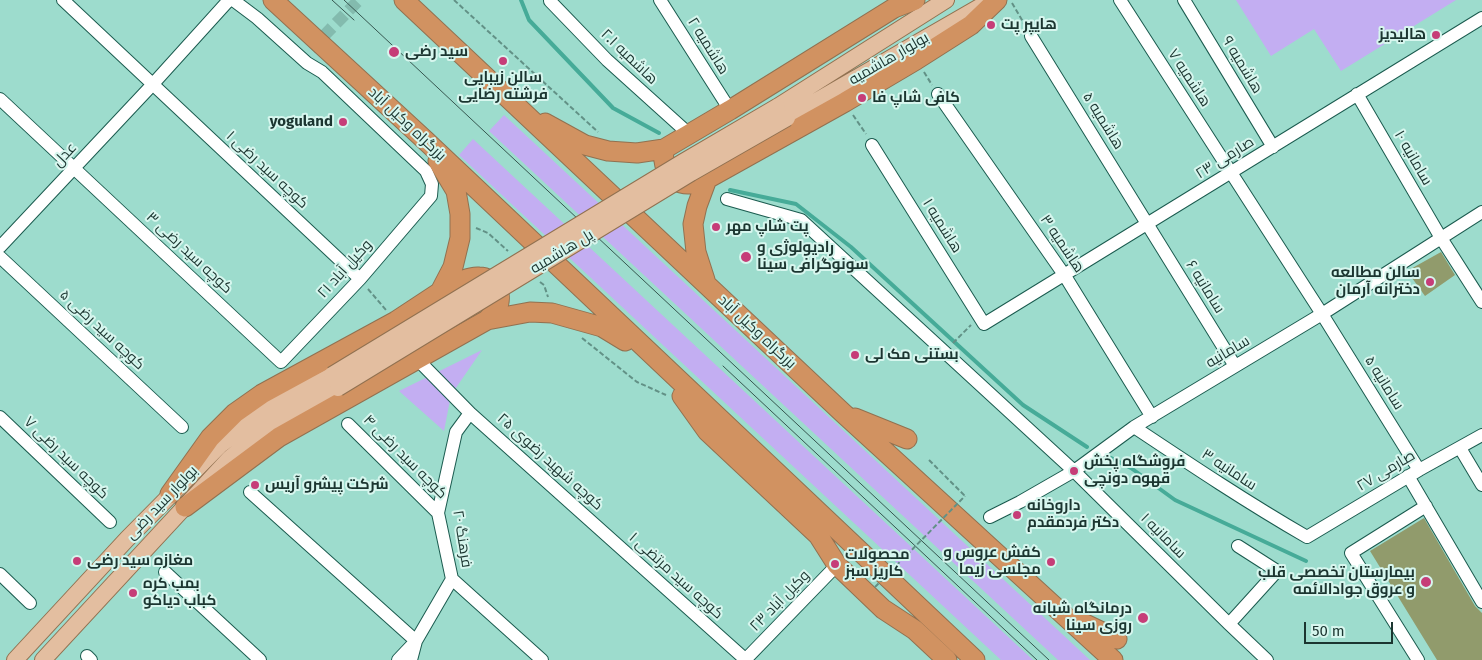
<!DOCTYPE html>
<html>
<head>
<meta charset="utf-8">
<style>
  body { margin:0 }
  #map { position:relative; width:1482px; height:660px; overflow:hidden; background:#9ddccd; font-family:"Fira Sans",sans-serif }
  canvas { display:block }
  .scale { position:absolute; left:1304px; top:622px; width:89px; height:22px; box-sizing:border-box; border:2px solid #1b3530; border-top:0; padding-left:6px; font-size:15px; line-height:18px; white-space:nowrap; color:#1b3530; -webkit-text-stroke:4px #d7f6ee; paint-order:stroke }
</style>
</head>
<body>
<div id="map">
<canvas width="1482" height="660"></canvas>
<div class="scale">50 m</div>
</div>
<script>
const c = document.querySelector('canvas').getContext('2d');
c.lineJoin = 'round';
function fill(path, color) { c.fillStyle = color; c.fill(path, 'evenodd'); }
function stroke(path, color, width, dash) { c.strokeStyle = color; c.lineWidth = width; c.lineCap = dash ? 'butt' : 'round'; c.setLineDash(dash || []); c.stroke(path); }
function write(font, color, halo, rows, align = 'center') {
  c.font = font + ' "Fira Sans",Cairo,sans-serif'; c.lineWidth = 4; c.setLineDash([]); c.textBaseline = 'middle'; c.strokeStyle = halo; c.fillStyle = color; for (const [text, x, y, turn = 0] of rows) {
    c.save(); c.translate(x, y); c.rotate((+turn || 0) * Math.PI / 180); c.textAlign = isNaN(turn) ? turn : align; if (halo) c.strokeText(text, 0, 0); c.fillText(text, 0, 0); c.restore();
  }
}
fill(new Path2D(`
  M1236,0h220l-115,71 -27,-42 -43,27z
  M504,115l586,545h-32l-569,-529z
  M473,139l560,521h-32l-542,-505z
  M482,350l-31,45 -7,36 -45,-40z`), '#c3aef2');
stroke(new Path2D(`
  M521,0l8,20 84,88 46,25
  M730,190l66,14 55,43 172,158 64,42
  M1103,454l28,14 44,32 131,61`), '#46ab98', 4);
fill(new Path2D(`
  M1441,252l14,23 -30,21 -18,-25z
  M1424,518l51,88 7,7v47h-45l-67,-109z`), '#919b6c');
stroke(new Path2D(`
  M311,49l48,-49`), '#83bbae', 12, [12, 6]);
const minor = new Path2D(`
  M63,0l297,279
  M660,0l70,110
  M1120,0l202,314 97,156
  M1184,0l89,147
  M550,1l57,59 82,74
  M1031,36l204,330
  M938,94l127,182 87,141
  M1357,94l84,144 41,64
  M0,99l281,263 79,-83 71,-83 1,-12 -6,-13 -104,-99 -15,-9 -50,-45 -24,-18
  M872,145l112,179 498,-306
  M727,199l74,21 273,251 155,153 38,36
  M0,247l153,-163 76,-84
  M0,257l182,170
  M418,360l52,53 276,247
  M0,417l110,105
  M348,424l90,89
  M1134,427c57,38 114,76 173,110l112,-67 63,-35
  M1460,448l22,37
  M1408,476l74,126
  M250,492l166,149 -5,19
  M990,517l30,-15 54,-31 60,-44 188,-113 160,-102
  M165,572l95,88
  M0,574l30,29
  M452,579l90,81
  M1229,624l48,-53 -39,-25
  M87,656l4,4
  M398,660l18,-19 36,-62 -14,-66 18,-81 14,-19
  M745,660l92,-95
  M1418,660l-67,-107 75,-47`);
const major = new Path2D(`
  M777,107l169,-107
  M787,118l203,-117
  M15,660l112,-121 93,-94 48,-36 64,-34
  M43,660l187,-202 46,-37 62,-33`);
const highway = new Path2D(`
  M273,0l153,141 549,519
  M404,0l439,413 270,247
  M545,123l40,22 23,6 29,2 27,-4 66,-39 164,-102 21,-8
  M664,149c-2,16 4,35 24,35 6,1 13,-3 19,-5
  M705,280l-9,-28 -3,-28 4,-18 10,-27 138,-77 71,-42 55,-35 26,-25
  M440,292c11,-5 26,-16 39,-15 16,0 25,17 18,31 -2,4 -7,8 -10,12
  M682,396l25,35 111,104 19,30 46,44 32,21 32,30
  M855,418l52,21
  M170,494l40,-56 25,-25 27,-19 134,-73 44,-29 13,-25 7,-29v-24l-4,-23 -18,-30
  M185,507l94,-70 208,-117 43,-8 22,1 50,14 23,14
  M1079,621l38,18`);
stroke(minor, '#1b5b4f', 14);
stroke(major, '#917150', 18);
stroke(highway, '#917150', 21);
stroke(new Path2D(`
  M454,0l144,132
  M1012,3l13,22
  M924,72l8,13
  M853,115l13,19
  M476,228l12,5 20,18
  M540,282l4,3 4,12
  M368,289l18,21
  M582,338l55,44 29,13
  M953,343l18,-18
  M929,460l36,36`), '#629186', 2, [5, 2.5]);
stroke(minor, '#fff', 12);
stroke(major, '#e3bea0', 16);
stroke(highway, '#d19261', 19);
stroke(new Path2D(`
  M332,0l22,20
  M344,0l705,660
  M723,366l314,294`), '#365750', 1);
const majorBridge = new Path2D(`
  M332,375l351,-213 94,-55
  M338,388l353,-215 96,-55`);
stroke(majorBridge, '#917150', 18, []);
stroke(new Path2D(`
  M875,587l90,-91`), '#629186', 2, [5, 2.5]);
stroke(majorBridge, '#e3bea0', 16);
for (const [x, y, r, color] of [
  [991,25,5,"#c63d78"],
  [1436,35,5,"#c63d78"],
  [394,52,6,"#c63d78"],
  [503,61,5,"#c63d78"],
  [862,98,5,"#c63d78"],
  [343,122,5,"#c63d78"],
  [716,227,5,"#c63d78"],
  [746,257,6,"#c63d78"],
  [1430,282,5,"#c63d78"],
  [855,355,5,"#c63d78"],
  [1074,471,5,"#c63d78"],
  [255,485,5,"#c63d78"],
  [1017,515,5,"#c63d78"],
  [77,561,5,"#c63d78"],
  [1051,562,5,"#c63d78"],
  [835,564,5,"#c63d78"],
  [1426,582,6,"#c63d78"],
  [133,593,5,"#c63d78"],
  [1143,618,6,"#c63d78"]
]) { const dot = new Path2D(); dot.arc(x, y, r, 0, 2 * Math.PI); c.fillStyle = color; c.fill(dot); stroke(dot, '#d7f6ee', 2); }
write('bold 15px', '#1b3530', '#d7f6ee', [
  ["هایپر پت",1001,25],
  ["هالیدیز",1426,35,"right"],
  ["سید رضی",405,52],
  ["سالن زیبایی",503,78,"center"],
  ["فرشته رضایی",503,95,"center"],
  ["کافی شاپ فا",872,98],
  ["yoguland",333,122,"right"],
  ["پت شاپ مهر",726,227],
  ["رادیولوژی و",757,248],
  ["سونوگرافی سینا",757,265],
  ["سالن مطالعه",1420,273,"right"],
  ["دخترانه آرمان",1420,290,"right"],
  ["بستنی مک لی",865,355],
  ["فروشگاه پخش",1084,462],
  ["قهوه دونچی",1084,479],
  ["شرکت پیشرو آریس",265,485],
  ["داروخانه",1027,506],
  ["دكتر فردمقدم",1027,523],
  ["کفش عروس و",1041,553,"right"],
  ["مجلسی زیما",1041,570,"right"],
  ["محصولات",845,555],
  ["کاریز سبز",845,572],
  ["مغازه سید رضی",87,561],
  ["بیمارستان تخصصی قلب",1415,573,"right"],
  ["و عروق جوادالائمه",1415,590,"right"],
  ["بمب کره",143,584],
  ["کباب دیاکو",143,601],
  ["درمانگاه شبانه",1132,609,"right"],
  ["روزی سینا",1132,626,"right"]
], 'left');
write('15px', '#1b3530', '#d7f6ee', [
  ["هاشمیه ۲",708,46,58],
  ["هاشمیه ۲.۱",629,57,44],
  ["بولوار هاشمیه",889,59,-30],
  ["هاشمیه ۹",1242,65,59],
  ["هاشمیه ۷",1189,78,57],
  ["هاشمیه ۵",1103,121,58],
  ["بزرگراه وکیل آباد",407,124,43],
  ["عدل",65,155,-47],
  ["صارمی ۲۳",1225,158,-32],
  ["سامانیه ۱۰",1413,158,60],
  ["کوچه سید رضی ۱",267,170,43],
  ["هاشمیه ۱",942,226,58],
  ["هاشمیه ۳",1062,244,56],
  ["پل هاشمیه",562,252,-31],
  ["کوچه سید رضی ۳",189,253,43],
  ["۲۱ وکیل آباد",345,269,-48],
  ["سامانیه ۶",1205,287,58],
  ["کوچه سید رضی ۵",102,330,43],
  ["بزرگراه وکیل آباد",757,332,43],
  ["سامانیه",1228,352,-31],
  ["سامانیه ۵",1384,383,58],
  ["کوچه سید رضی ۴",405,457,45],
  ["کوچه سید رضی ۷",66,458,44],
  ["کوچه شهید رضوی ۲۵",550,462,42],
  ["سامانیه ۳",1229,470,33],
  ["صارمی ۲۷",1386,471,-31],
  ["بولوار سید رضی",162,503,-46],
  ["سامانیه ۱",1163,536,45],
  ["فرهنگ ۲۰",462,539,81],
  ["کوچه سید مرتضی ۱",676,576,42],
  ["۲۳ وکیل آباد",780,601,-46]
]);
</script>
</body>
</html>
